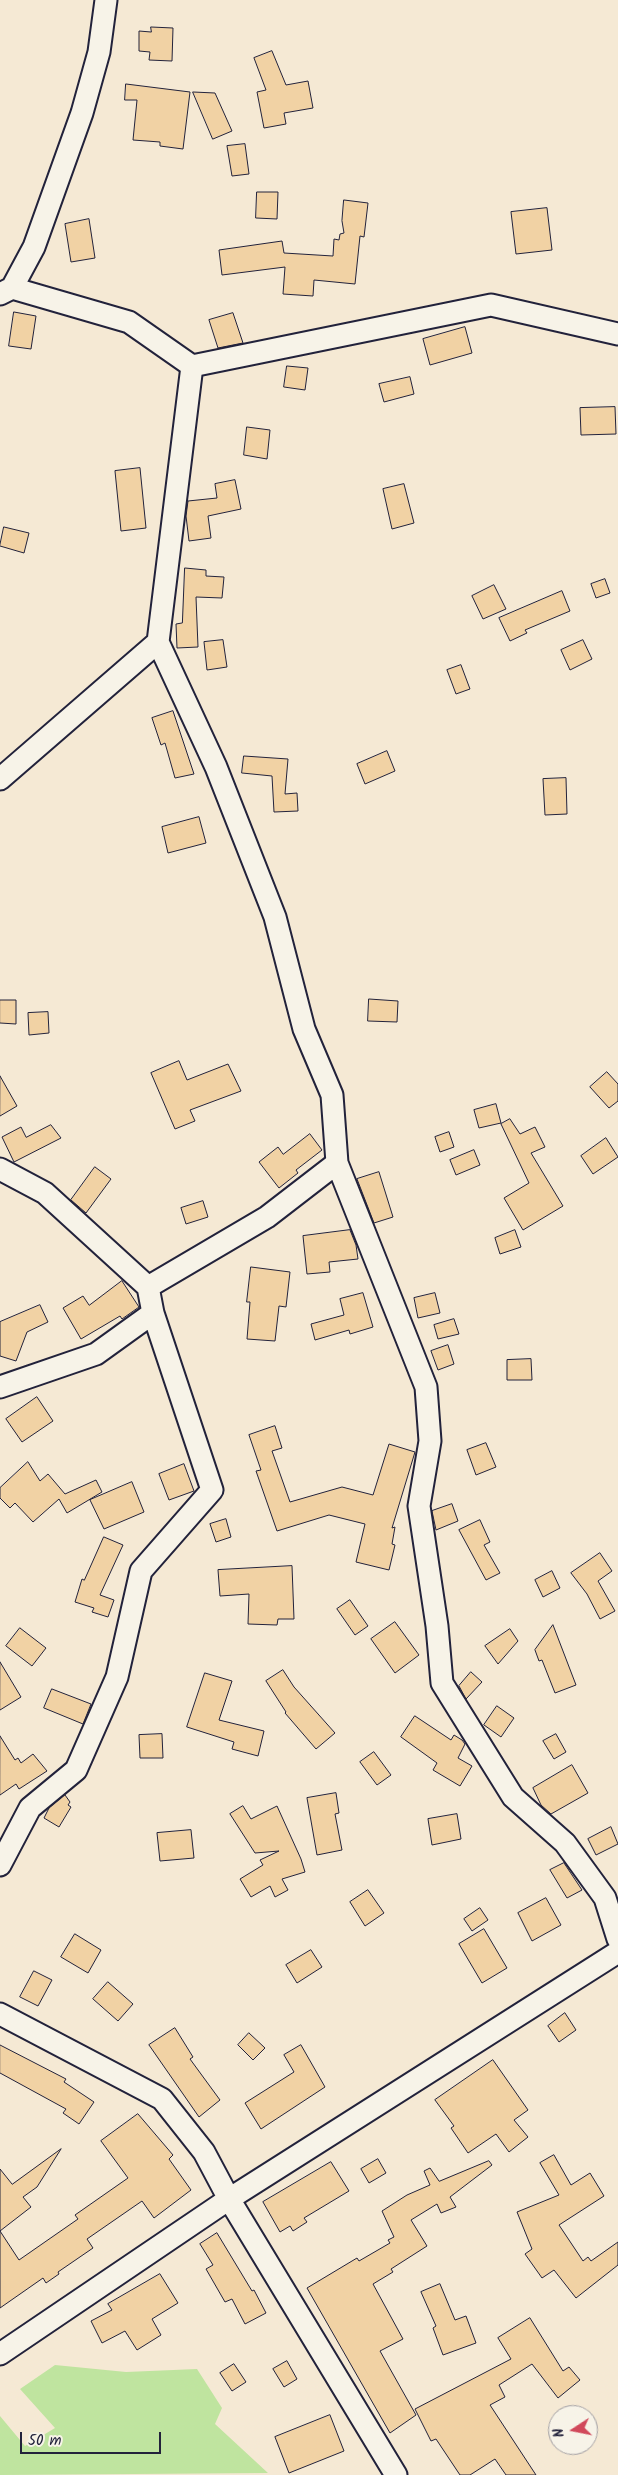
<!DOCTYPE html>
<html>
<head>
<meta charset="utf-8">
<style>
  body { margin:0 }
  #map { position:relative; width:618px; height:2475px; overflow:hidden; background:#f5e9d4; font-family:Kalam,sans-serif }
  canvas { display:block }
  .north { position:absolute; left:548px; top:2405px; width:50px; height:50px; box-sizing:border-box; background:#f7f3e8; border:1px solid #a29fa3; border-radius:50%; rotate:259deg; font-size:14px; font-weight:700; line-height:20px; text-align:center; color:#22223b }
  .north::after { content:''; display:block; margin:auto; width:18px; height:22px; background:#d1495b; clip-path:polygon(50% 0,100% 100%,50% 72%,0 100%) }
  .scale { position:absolute; left:20px; top:2432px; width:141px; height:22px; box-sizing:border-box; border:2px solid #22223b; border-top:0; padding-left:6px; font-size:15px; line-height:18px; white-space:nowrap; color:#22223b; -webkit-text-stroke:4px #f7f3e8; paint-order:stroke }
</style>
</head>
<body>
<div id="map">
<canvas width="618" height="2475"></canvas>
<div class="north">N</div>
<div class="scale">50 m</div>
</div>
<script>
const c = document.querySelector('canvas').getContext('2d');
c.lineJoin = 'round';
function fill(path, color) { c.fillStyle = color; c.fill(path, 'evenodd'); }
function stroke(path, color, width, dash) { c.strokeStyle = color; c.lineWidth = width; c.lineCap = dash ? 'butt' : 'round'; c.setLineDash(dash || []); c.stroke(path); }
fill(new Path2D(`
  M55,2365l71,7 71,-3 25,39 -7,16 53,49 -268,2v-59l25,30 30,-18 -35,-39z`), '#bfe49f');
const building = new Path2D(`
  M151,27l22,1 -1,33 -23,-1 1,-8 -11,-1v-20l12,1z
  M272,51l14,34 22,-4 5,27 -29,5 2,11 -22,4 -7,-36 9,-2 -12,-32z
  M126,84l64,8 -7,57 -23,-3v-4l-27,-2 4,-40h-12z
  M193,92l22,1 17,38 -19,8z
  M245,144l4,30 -17,2 -5,-30z
  M257,192h21l-1,27 -21,-1z
  M344,200l24,3 -4,34 -4,-1 -5,48 -41,-4 -1,16 -30,-2 2,-27 -63,8 -3,-25 63,-9 2,12 49,3 1,-17 5,1 1,-6 4,-1 -2,-12z
  M547,208l5,42 -36,4 -5,-42z
  M89,219l6,39 -24,4 -6,-38z
  M14,312l22,4 -5,33 -22,-3z
  M233,313l10,30 -25,5 -9,-28z
  M465,327l7,26 -42,12 -7,-26z
  M287,366l21,2 -3,22 -21,-3z
  M410,377l4,17 -30,8 -5,-18z
  M615,407l1,27 -35,1 -1,-27z
  M247,427l23,3 -3,29 -23,-4z
  M140,468l6,60 -25,3 -6,-60z
  M235,480l6,29 -33,7 3,22 -22,3 -3,-25 2,-15 29,-3 -2,-14z
  M404,484l10,39 -22,6 -9,-40z
  M4,527l25,6 -5,20 -24,-7z
  M185,568l21,2v6l18,1 -2,21 -26,-1 2,50 -21,1 -1,-24 6,-1z
  M605,579l5,14 -14,5 -5,-14z
  M494,585l12,24 -23,10 -11,-23z
  M562,591l8,20 -45,19 2,3 -17,8 -11,-23z
  M223,640l4,27 -20,3 -3,-28z
  M583,640l9,19 -22,11 -9,-20z
  M461,665l9,24 -14,5 -9,-24z
  M173,711l21,63 -19,4 -10,-35 -4,2 -9,-27z
  M387,751l8,20 -30,13 -8,-20z
  M244,756l44,3 -3,35 12,-1 1,18 -24,1 -2,-36 -30,-3z
  M566,778l1,36 -22,1 -2,-36z
  M199,817l7,26 -38,10 -6,-26z
  M369,999l29,2 -1,21 -29,-1z
  M0,1000h16v24l-16,-1z
  M48,1012l1,21 -20,2 -1,-22z
  M179,1061l8,19 41,-16 13,27 -51,19 5,11 -20,8 -24,-56z
  M607,1072l11,12v17l-9,7 -19,-21z
  M0,1076l17,30 -17,10z
  M496,1104l5,19 -22,5 -5,-18z
  M510,1119l10,15 15,-7 10,20 -14,6 32,53 -40,24 -19,-32 25,-15 -28,-59z
  M51,1125l10,13 -47,24 -12,-25 19,-10 5,10z
  M449,1132l5,15 -14,5 -5,-15z
  M310,1134l12,16 -26,20 2,3 -19,15 -20,-26 19,-15 5,7z
  M606,1138l12,19 -25,17 -12,-18z
  M474,1150l6,15 -24,10 -6,-15z
  M95,1167l16,12 -25,34 -15,-13z
  M379,1172l14,45 -19,6 -17,-44z
  M203,1201l5,16 -22,7 -5,-16z
  M350,1230l6,15 2,14 -29,3 1,10 -23,2 -4,-38z
  M515,1230l6,17 -21,7 -5,-16z
  M251,1267l39,5 -4,35 -7,-1 -4,35 -28,-2 3,-37h-3z
  M122,1281l17,26 -17,12 -2,-3 -39,23 -18,-31 20,-12 6,9z
  M363,1293l10,34 -23,7 -1,-4 -34,10 -4,-16 33,-9 -4,-16z
  M435,1293l5,20 -22,5 -4,-20z
  M40,1305l8,17 -21,10 -11,29 -16,-5v-34z
  M454,1319l5,15 -21,5 -4,-14z
  M448,1345l6,19 -16,6 -7,-19z
  M531,1359l1,21h-25v-20z
  M37,1397l16,24 -31,21 -16,-23z
  M275,1426l7,22 -10,3 18,51 52,-15 31,8 16,-51 26,8 -23,76 3,-1 -3,17 3,1 -6,25 -33,-8 9,-38 -36,-9 -52,16 -21,-60 5,-1 -12,-35z
  M486,1443l10,24 -20,8 -9,-25z
  M28,1462l12,19 8,-7 17,20 31,-14 6,12 -35,21 -8,-14 -26,23 -18,-19 -5,5 -10,-10v-10z
  M184,1464l10,27 -25,9 -10,-26z
  M132,1482l12,30 -40,17 -14,-29z
  M452,1504l6,17 -22,9 -4,-19z
  M226,1519l5,18 -15,5 -6,-18z
  M480,1520l10,22 -6,3 16,28 -14,7 -27,-50z
  M104,1537l19,8 -23,50 14,5 -6,17 -16,-5 2,-4 -19,-6 7,-23 2,1z
  M600,1553l12,18 -14,10 17,30 -15,8 -13,-25 -16,-21z
  M292,1566l2,53h-16l-1,6 -29,-1 1,-30 -29,2 -2,-26z
  M552,1571l8,17 -17,9 -8,-17z
  M350,1600l18,26 -13,9 -18,-26z
  M395,1622l24,33 -24,18 -24,-34z
  M553,1625l23,60 -21,8 -13,-33 -3,1 -4,-11z
  M20,1628l26,20 -14,18 -26,-20z
  M510,1629l8,12 -20,23 -13,-18z
  M0,1662l21,35 -21,13z
  M283,1670l11,17 41,46 -19,16 -31,-36 1,-1 -20,-31z
  M471,1672l11,10 -16,17 -7,-13z
  M205,1673l27,8 -13,39 45,11 -6,25 -26,-7 2,-7 -47,-15z
  M52,1689l39,15 -8,20 -39,-16z
  M497,1706l17,12 -13,19 -17,-12z
  M415,1716l36,24 3,-5 8,5 3,4 -7,14 14,8 -12,20 -27,-16 4,-7 -36,-26z
  M162,1734l1,24h-23l-1,-23z
  M556,1734l10,18 -12,7 -11,-18z
  M0,1736l15,24 3,-2 3,5 12,-9 14,17 -28,18 -3,-5 -16,11z
  M374,1752l17,23 -14,10 -17,-23z
  M572,1765l16,28 -37,21 -10,-9 -8,-17z
  M336,1793l3,20 -4,1 7,36 -25,5 -10,-57z
  M65,1795l5,7 -2,3 3,2 -12,20 -15,-9 5,-10z
  M243,1806l8,13 26,-13 24,53 4,13 -23,7 6,11 -13,7 -5,-11 -19,11 -11,-18 23,-14 -3,-5 19,-9 -24,2 -25,-39z
  M457,1814l4,25 -29,6 -4,-26z
  M611,1827l7,17 -22,11 -8,-16z
  M191,1830l3,28 -34,3 -3,-28z
  M564,1863l18,27 -15,8 -17,-28z
  M368,1890l16,23 -19,13 -15,-24z
  M546,1898l15,27 -29,16 -14,-28z
  M480,1908l8,12 -16,11 -8,-12z
  M484,1929l23,39 -25,15 -23,-39z
  M75,1934l26,16 -13,23 -27,-16z
  M311,1950l11,17 -25,16 -11,-18z
  M34,1971l18,9 -14,26 -18,-9z
  M108,1982l25,22 -15,17 -25,-22z
  M565,2013l11,17 -17,12 -11,-16z
  M175,2028l18,29 -3,2 30,41 -21,17 -50,-72z
  M249,2033l16,15 -12,12 -15,-15z
  M0,2045l66,34 -2,3 30,20 -15,22 -16,-11 3,-4 -66,-36z
  M301,2045l24,42 -64,42 -16,-26 49,-31 -10,-17z
  M493,2060l35,50 -14,10 14,17 -19,15 -13,-18 -28,19 -17,-25 3,-2 -19,-26z
  M138,2114l35,41 -4,4 22,31 -37,28 -12,-17 -55,38 6,9 -35,24 1,2 -13,9 -3,-5 -43,30v-77l19,29 59,-41 -3,-4 53,-37 -27,-37z
  M61,2149l-24,38 -14,10 8,10 -31,24v-62l12,15z
  M554,2155l17,30 19,-12 14,23 -45,29 24,36 5,-4 3,4 27,-19v23l-42,33 -22,-28 -12,8 -17,-24 7,-5 -15,-37 42,-17 -19,-32z
  M378,2159l8,14 -17,10 -8,-14z
  M489,2161l3,4 -42,32 6,10 -15,6 -4,-9 -26,16 16,26 -36,23 2,3 -20,12 30,55 -23,12 36,64 -26,18 -83,-145 50,-30 2,3 31,-18 -2,-3 6,-3 -12,-26 25,-16 23,-10 -6,-14 6,-3 9,13z
  M331,2162l18,29 -45,27 3,4 -14,9 -3,-5 -10,6 -17,-30z
  M217,2233l35,58 2,-1 12,23 -21,11 -13,-25 -7,3 -19,-33 7,-4 -13,-21z
  M160,2274l18,29 -26,16 9,16 -24,15 -12,-19 -23,12 -11,-22 21,-11 -4,-6z
  M440,2284l15,36 11,-4 10,27 -33,12 -10,-27 3,-2 -15,-34z
  M530,2318l33,53 6,-4 11,13 -22,18 -26,-34 -33,21 6,12 -15,8 46,70h-30l-11,-16 -25,16h-10l-24,-36 -5,2 -16,-32 96,-50 -13,-21z
  M287,2361l10,18 -13,8 -11,-18z
  M234,2364l12,18 -14,9 -12,-18z
  M330,2415l14,36 -55,22 -14,-36z`);
fill(building, '#f1d2a4');
stroke(building, '#22223b', 1);
const minor = new Path2D(`
  M12,288l22,-41 48,-134 17,-61 7,-52
  M0,294l12,-6 117,34 63,44 299,-61 127,29
  M192,366l-34,276 58,125 59,150 29,112 28,66 5,68 89,224 4,54 -11,65 18,120 5,57 71,114 52,46 40,55 13,41
  M0,779l158,-137
  M0,1169l45,24 103,94 5,26 59,177 -71,81 -24,106 -41,93 -46,38 -30,57
  M148,1287l119,-70 70,-54
  M0,1387l96,-33 57,-41
  M0,2014l162,85 42,53 25,47 167,276
  M0,2354l229,-155 389,-247`);
stroke(minor, '#22223b', 25);
stroke(minor, '#f7f3e8', 21);
</script>
</body>
</html>
